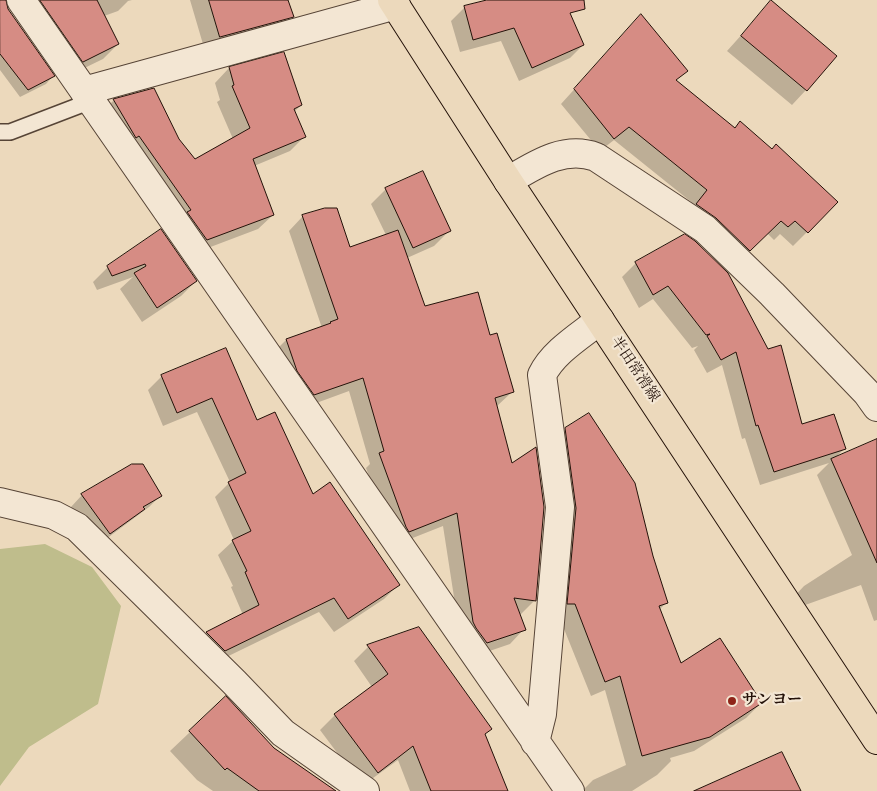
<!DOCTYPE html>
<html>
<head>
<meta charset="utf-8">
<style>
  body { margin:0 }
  canvas { display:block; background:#ecd9bc }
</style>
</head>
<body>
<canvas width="877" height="791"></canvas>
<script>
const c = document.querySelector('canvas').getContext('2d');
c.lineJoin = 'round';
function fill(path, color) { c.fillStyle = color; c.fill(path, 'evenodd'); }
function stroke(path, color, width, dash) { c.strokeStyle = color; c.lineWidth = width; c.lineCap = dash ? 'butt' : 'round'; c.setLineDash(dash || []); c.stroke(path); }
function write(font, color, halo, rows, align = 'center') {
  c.font = font + ' Vollkorn,"Noto Serif JP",serif'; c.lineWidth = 4.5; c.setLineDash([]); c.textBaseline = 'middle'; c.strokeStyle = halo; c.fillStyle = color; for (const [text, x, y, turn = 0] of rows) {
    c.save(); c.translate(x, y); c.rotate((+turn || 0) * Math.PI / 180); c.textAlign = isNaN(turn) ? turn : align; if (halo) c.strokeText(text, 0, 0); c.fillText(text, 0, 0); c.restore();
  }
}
fill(new Path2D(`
  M45,544l47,23 29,39 -23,98 -69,43 -29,39v-237z`), '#bfbd8c');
fill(new Path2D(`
  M47,0h85l-4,1 -10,10 -14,5 14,28 -15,15 -35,17 -41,-59 15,-14z
  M190,0h97l5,17 -14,14 -73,20z
  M491,0h62l30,45 -13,13 -51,23 -18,-40 -41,11 -9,-31 13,-13z
  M771,2l64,54 -29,34 -14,15 -65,-54z
  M0,24l53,52 -7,8 -26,13 -20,-27z
  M628,30l58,40 -11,11 59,48 102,74 -43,43 -13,-12 -6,6 -7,-7 -31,31 -53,-46 12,-13 -81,-65 -14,11 -39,-47z
  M229,68l72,37 -7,7 10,25 -14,14 -36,15 19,49 -15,14 -66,25 -93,-139 15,-15 63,40 17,21 39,-22 -16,-37 3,-2 -5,-17z
  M386,189l63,42 -15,15 -27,12 17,49 65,30 23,55 -16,15 39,193 -14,14h-2l5,15 -14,15 -38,13 -12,-21 -17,-110 -48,19 -29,-77 4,-4 -21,-73 -49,18 -28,-55 14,-14 36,-12 -33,-97 14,-15 46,32 37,-13 -15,-31z
  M161,231l35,50 -15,15 -39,26 -22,-33 13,-12 -36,13 -4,-8 15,-15z
  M685,236l116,190 43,23 -10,10 43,-4v165l-3,1 -13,-36 -67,24 -4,-8 14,-15 48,-31 -35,-80 12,-12 -69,22 -15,-47 -3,1 -20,-74 -15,8 -13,-23 4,-4 -6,2 -39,-49 -14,9 -17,-31 14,-14z
  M225,349l31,73 57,74 85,89 -14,14 -50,33 -15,-20 -109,53 -18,-18 14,-14 37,-18 -12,-28 2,-1 -15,-31 16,-15 -19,-43 15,-15 -33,-70 -34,14 -15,-36 14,-14z
  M566,429l85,128 16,45 -8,8 22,55 80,38 -15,15 -52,33 -24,7 1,3 -14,14 -25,16h-50l11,-11 33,-15 -21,-75 -14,6 -31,-77 -9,-175z
  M132,466l28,30 -11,11 -51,38 -27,-38 11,-12z
  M419,628l71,101 -6,6 23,56h-97l-12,-31 -36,26 -42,-56 15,-15 37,-28 -18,-26 14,-14z
  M226,698l48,51 60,42h-121l-16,-11 -27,-29z`), '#0003');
const building = new Path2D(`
  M0,0h6l2,9 47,67 -27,14 -28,-36z
  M40,0h57l22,44 -36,18z
  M209,0h79l6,17 -74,20z
  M487,0h97l1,9 -15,4 14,32 -52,23 -18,-40 -41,12 -9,-34z
  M771,0l66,56 -30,35 -66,-55z
  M641,14l47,57 -12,9 59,48 5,-7 32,28 4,-5 62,58 -30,31 -13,-12 -7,6 -7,-6 -31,30 -34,-33 -20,-14 11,-14 -78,-63 -15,12 -40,-50z
  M284,52l18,53 -8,4 12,28 -53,22 21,56 -67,25 -20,-28 4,-2 -52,-74 -3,2 -23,-39 41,-11 25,51 16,20 55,-31 -18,-42 2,-1 -5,-18z
  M423,171l28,60 -38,17 -28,-60z
  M325,208h12l13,39 48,-17 27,76 53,-14 12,43 7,-2 17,59 -19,6 17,65 24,-16 8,60 -8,94 -22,-3 12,32 -39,13 -11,-15 -3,-6 -16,-109 -48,19 -3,-5 -27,-74 5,-2 -21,-73 -49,17 -17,-24 -11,-32 45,-16 -1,-1 8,-3 -36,-104z
  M161,229l36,52 -40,27 -23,-35 12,-7 -1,-2 -33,12 -5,-10z
  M685,234l10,7 33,32 40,76 13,-4 21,79 32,-10 12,35 -72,23 -16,-47 -2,1 -20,-74 -15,8 -14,-24 3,-2 -4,1 -38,-49 -15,9 -18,-33z
  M226,348l31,72 18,-8 38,82 17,-12 70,103 -52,34 -14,-21 -109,53 -19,-19 53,-27 -14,-33 2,-1 -15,-31 19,-9 -23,-49 18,-9 -34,-75 -35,15 -16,-38z
  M589,413l46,70 18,73 15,47 -9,3 22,57 39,-25 42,65 -52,34 -68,19 -22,-80 -15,6 -30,-78h-8l9,-96 -11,-80z
  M877,439v124l-46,-104z
  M132,464h11l19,32 -19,11 2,2 -35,25 -29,-40z
  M419,627l73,102 -7,5 23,57h-77l-18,-45 -35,27 -44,-59 54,-40 -21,-29z
  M226,696l48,52 62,43h-77l-32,-23 -2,2 -36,-39z
  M782,752l19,39h-107z`);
fill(building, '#d68c84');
stroke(building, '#241209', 1);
const lane = new Path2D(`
  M0,132h10l81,-31`);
const street = new Path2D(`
  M21,0l549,791
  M84,91l312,-86
  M508,181c27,-16 56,-36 88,-24l109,72 67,65 95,99 10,14
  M0,502l54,13 23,12 157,155 49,51 82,58
  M535,742l7,-28 18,-207 -18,-132c11,-23 38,-39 58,-55`);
const primary = new Path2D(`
  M392,0l116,181 369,559`);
stroke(lane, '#564436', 18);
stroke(street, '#564436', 30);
stroke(primary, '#241209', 30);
stroke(lane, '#f3e6d3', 15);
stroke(street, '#f3e6d3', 28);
stroke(primary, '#ecd9bc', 28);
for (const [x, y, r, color] of [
  [732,701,5,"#8f2418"]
]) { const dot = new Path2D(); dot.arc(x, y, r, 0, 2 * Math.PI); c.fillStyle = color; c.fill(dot); stroke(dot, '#f3e6d3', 2); }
write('15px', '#241209', '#f3e6d3', [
  ["半田常滑線",634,370,56]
]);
write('bold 15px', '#241209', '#f3e6d3', [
  ["サンヨー",742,701]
], 'left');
</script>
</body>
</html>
